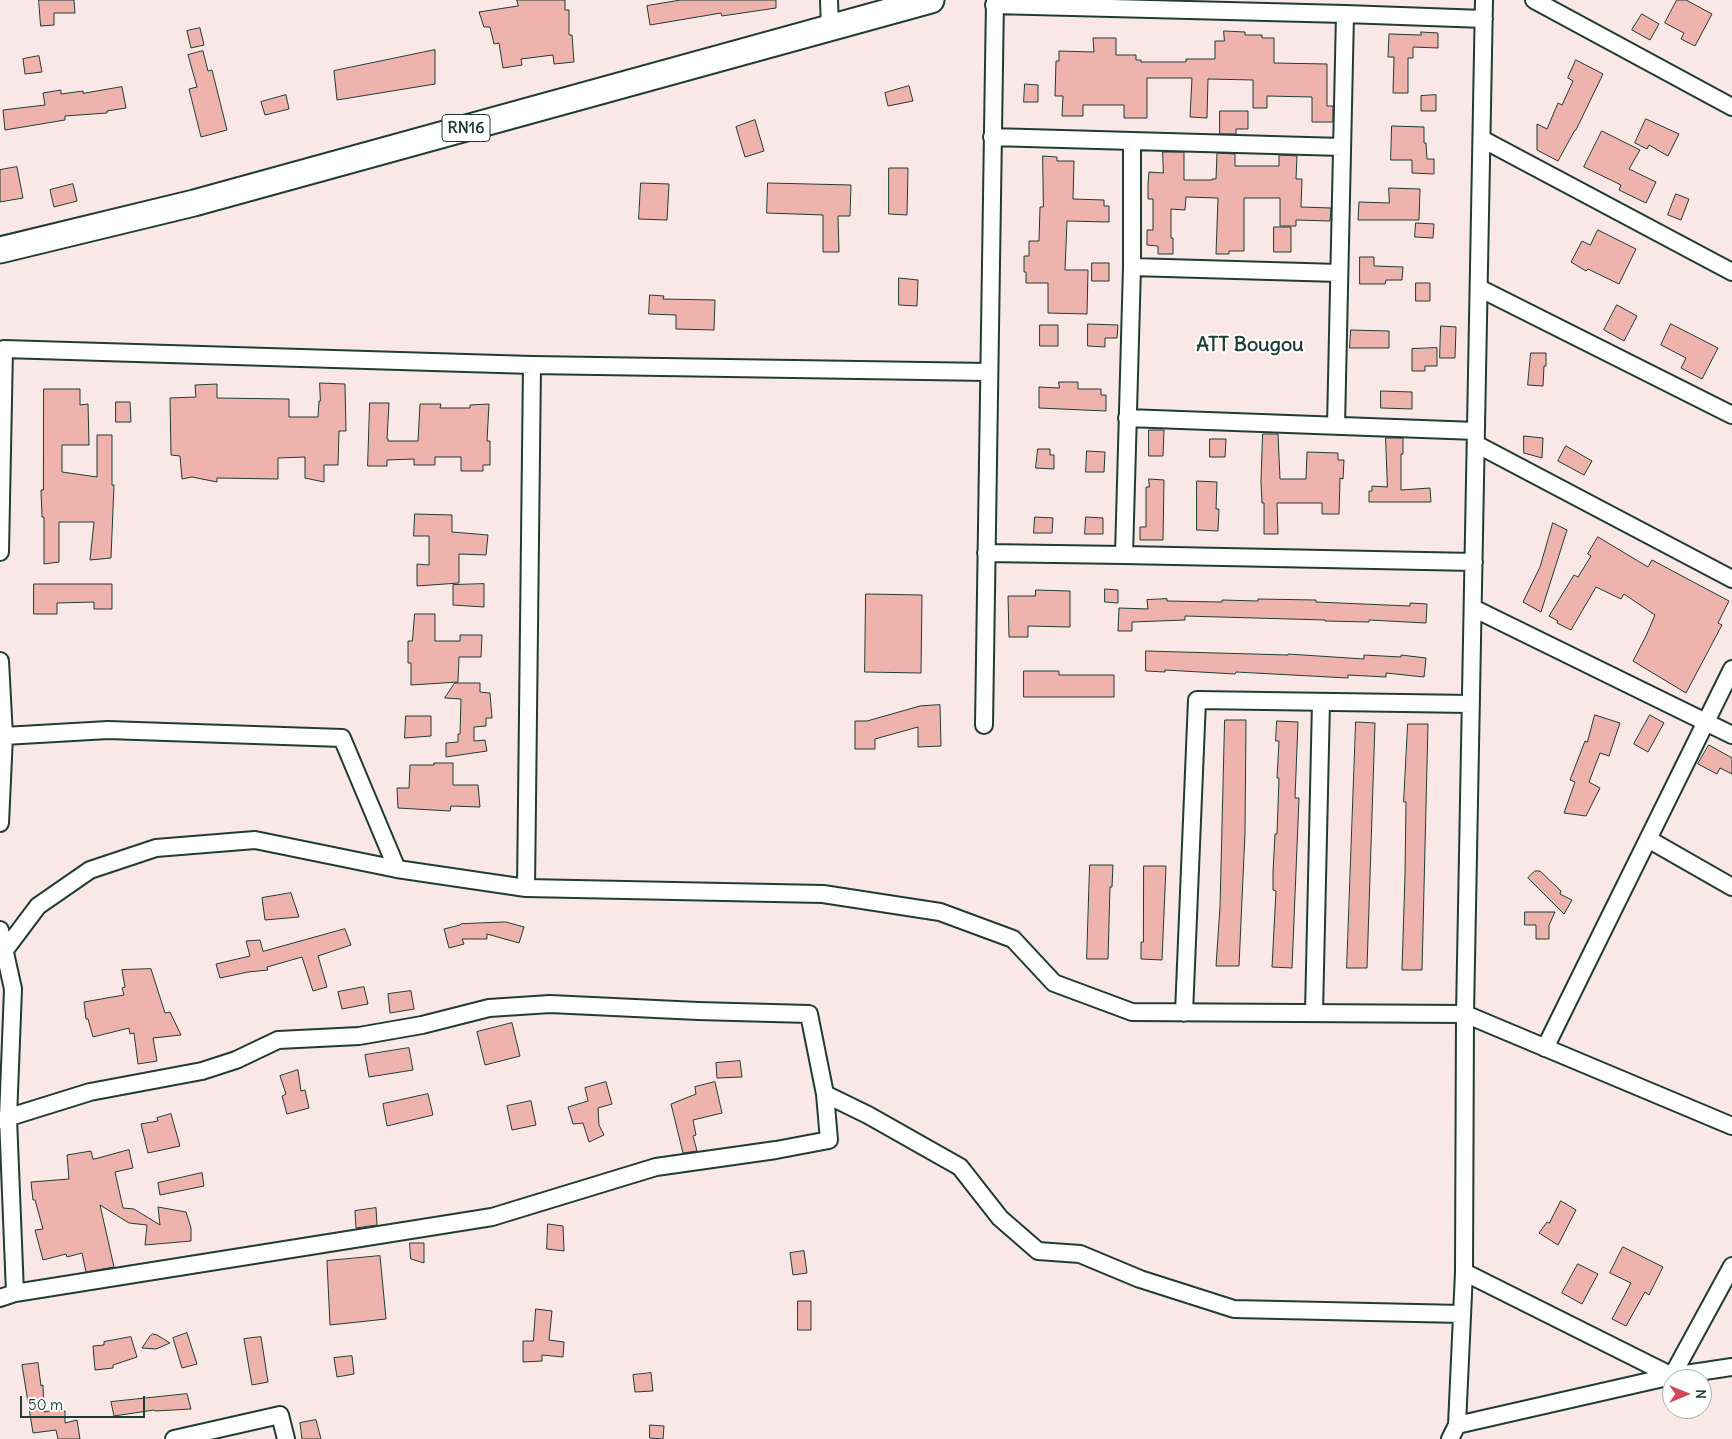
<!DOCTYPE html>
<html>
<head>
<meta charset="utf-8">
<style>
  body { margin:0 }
  #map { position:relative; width:1732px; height:1439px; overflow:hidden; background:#fae8e6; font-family:Delius,sans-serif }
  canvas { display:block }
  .north { position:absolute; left:1662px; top:1369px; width:50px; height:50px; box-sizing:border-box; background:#fff; border:1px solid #a5b1ae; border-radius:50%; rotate:90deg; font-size:14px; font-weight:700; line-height:20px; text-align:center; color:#1f3d34 }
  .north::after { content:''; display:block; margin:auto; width:18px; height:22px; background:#d1495b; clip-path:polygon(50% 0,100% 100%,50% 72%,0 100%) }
  .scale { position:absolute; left:20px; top:1396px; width:125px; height:22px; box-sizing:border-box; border:2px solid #1f3d34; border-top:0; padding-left:6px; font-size:15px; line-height:18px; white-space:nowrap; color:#1f3d34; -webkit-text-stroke:4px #fff; paint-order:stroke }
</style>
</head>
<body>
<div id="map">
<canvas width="1732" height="1439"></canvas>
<div class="north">N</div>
<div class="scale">50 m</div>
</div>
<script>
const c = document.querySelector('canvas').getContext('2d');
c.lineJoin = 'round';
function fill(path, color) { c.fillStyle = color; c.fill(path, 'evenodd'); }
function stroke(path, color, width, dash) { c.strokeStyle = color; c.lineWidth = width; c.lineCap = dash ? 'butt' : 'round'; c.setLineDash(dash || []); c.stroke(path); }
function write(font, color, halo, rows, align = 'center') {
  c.font = font + ' Delius,sans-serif'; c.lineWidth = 4; c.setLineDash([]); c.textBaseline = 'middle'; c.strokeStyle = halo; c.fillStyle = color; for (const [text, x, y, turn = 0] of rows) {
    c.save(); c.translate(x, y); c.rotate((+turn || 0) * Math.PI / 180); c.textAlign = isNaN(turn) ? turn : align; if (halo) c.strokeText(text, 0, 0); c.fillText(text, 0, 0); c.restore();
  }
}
const building = new Path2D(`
  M39,0h35l1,13h-21v12l-13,1z
  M517,0h48v10h4v25h3l2,27 -20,2 -1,-9 -32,4 1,6 -19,3 -4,-25 -5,1 -4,-17h-6l-5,-15 39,-6z
  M681,0h95v8l-54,8 -1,-3 -71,12 -3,-19z
  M1677,0h9l26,14 -17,32 -14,-7 3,-6 -19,-10z
  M1642,14l17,10 -9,16 -18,-10z
  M200,28l4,17 -13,3 -4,-17z
  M1224,31l21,1v3h17v3h12v25l53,1v42h6v16h-21v-25l-45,-1v12h-14v-28l-45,-1 -1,39 -17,-1 2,-39h-45v40h-23v-13h-41v11h-21l1,-20h-8l1,-35h3v-10l35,1 -1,-14h23v17h20v5h5v2h45v-3h29v-18h9z
  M1421,32l17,1v15l-25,-1v11h-5v35h-15l1,-36h-6l1,-23 32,1z
  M435,50v34l-98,16 -3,-29z
  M203,51l5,20 4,-1 15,60 -26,7 -12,-48 8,-2 -9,-32z
  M39,56l3,16 -17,2 -2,-15z
  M1576,60l27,14 -27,56h-1l-17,31 -21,-11v-26l10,5 11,-26 4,2 11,-24 -5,-3z
  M1025,84l13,1v17h-14z
  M909,86l4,15 -25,5 -3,-13z
  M122,87l4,21 -19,3v2l-42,3v4l-60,10 -2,-20 42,-5 -2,-12 18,-3v4l22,-3v2z
  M286,95l3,14 -24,6 -4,-13z
  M1436,95v16h-15v-15z
  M1220,111h28v18h-12v5h-16z
  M1646,119l33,15 -11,22 -19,-11 -2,4 -12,-6z
  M755,120l9,31 -19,6 -9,-30z
  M1392,126l32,1v16h2l1,16h7v15l-22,-1v-13h-21z
  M1602,131l38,19 -11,19 27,13 -10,21 -27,-13 2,-5 -37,-18z
  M1163,152h21v28h28v-1h4l1,-26 18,1v12h44v-11l18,1 -1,23h6l-1,28 30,1 -1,13 -34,-1v6h-16v-28h-36v53h-15v3h-13l2,-56 -32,-1 -1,13 -14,-1v29h2v16h-15v-8l-11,-1v-15h6v-31h-5v-15l1,-12 14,1z
  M1043,156l14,1v4h17l-1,38 31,1v6h5v16l-42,-1 -2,49h23l-1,44 -39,-1v-30h-22v-11h-2v-16h5v-15h10l1,-34h3z
  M17,167l6,31 -23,4v-32z
  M889,168h19l-1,47 -18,-1z
  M641,183l28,1 -2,36 -28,-1z
  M768,183l83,2 -1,31h-12l1,36h-16v-37l-56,-2z
  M73,184l4,17 -23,6 -4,-17z
  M1389,188l31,1 -1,31h-61l1,-18 30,1z
  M1676,194l13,5 -8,21 -13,-5z
  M1416,223l18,1 -1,14 -18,-1z
  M1274,227h17v25h-17z
  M1598,230l38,19 -17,35 -31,-15 -2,2 -15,-9 11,-21 8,4z
  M1360,257h14v9l29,1 -1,13h-16l-1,4h-25z
  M1092,263h17v18h-17z
  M899,278l19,2 -1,26 -18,-1z
  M1416,283h14v18h-14z
  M650,295l14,1 -1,3 52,1 -1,30 -38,-1v-14l-27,-1z
  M1617,305l20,11 -13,25 -20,-11z
  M1088,324l30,1 -1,13h-12v9l-17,-1z
  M1671,324l47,24 -16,31 -21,-11 5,-10 -25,-13z
  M1040,325h18v21h-18z
  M1441,326l15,1 -1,31h-15z
  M1351,330l38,1v17h-39z
  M1437,348v18h-12v5h-13v-22z
  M1531,353h15v13h-2l-1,20 -15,-1z
  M1059,382h19v7h23v6h5v16l-67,-3v-21l20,1z
  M320,383l25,1 1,47h-7l-1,34h-14v17l-19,-4v-21l-27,1v21l-61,-1v4l-25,-5 -10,2 -2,-23 -9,-1 -1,-57 26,-1 -1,-12 22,-1v14l72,1v18h29l1,-16h1z
  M44,389h36v16l8,-1 1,41h-27v27l35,5v-42h15v50h2l-3,73 -21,2 4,-38h-35v40l-15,2v-47h-2l-1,-27h2z
  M1381,391l31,1v17l-31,-1z
  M116,402h14l1,20h-15z
  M370,403h19l-2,36h1v2h30l2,-37h21l-1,4h30v-3l19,-1 -2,37h3v24h-7v6h-22v-14h-26v8h-21v-6l-27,1v6h-19z
  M1149,430h15l-1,26h-14z
  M1263,434h15l2,45h26l1,-27 31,1v7h6l-1,19 -3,-1 -1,36h-17v-11h-45l1,31h-14v-31h-2l-1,-21z
  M1524,436l19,2 -1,20 -18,-5z
  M1386,438h17v16h-2v36l29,-2 1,14h-62v-11h3v-5l15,1z
  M1210,439h16l-1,18h-15z
  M1566,446l26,15 -8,14 -26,-14z
  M1038,449h12v6h4v14l-18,-1z
  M1087,451l18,1 -1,20h-18z
  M1149,479l15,1 -1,60h-23v-13h6v-40h3z
  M1197,481l20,1 -1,27h3l-1,22 -21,-1z
  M415,514l37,1v17l36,3 -2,20 -27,-1v29l-42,3v-22l12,1v-29h-15z
  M1035,517l18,1 -1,15h-18z
  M1086,517l17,1v16h-18z
  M1553,523l14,7 -26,82 -18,-10 17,-35z
  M1598,537l50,30 4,-7 77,41 -11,22 4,2 -36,68 -53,-32 13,-25 9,-21 -31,-21 -3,5 -25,-12 -25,43 -14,-7 1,-2 -9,-5 25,-41 4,2 13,-21 -3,-2z
  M34,584h78v25h-18v-7l-37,1v11h-23z
  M484,584v23l-31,-2v-20z
  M1105,589l13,1v13l-13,-1z
  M1036,590l34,1v36l-42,-1v11h-19l-1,-41h27z
  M866,594l56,1 -1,78 -56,-1z
  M1167,599v2l55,1v-2l36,1v-2l58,1v2l94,4v-3l17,1 -1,19 -57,-3v2l-44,-1v-1l-140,-4v4l-53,2v9h-14l1,-23 29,1 -1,-9z
  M415,614h20v27h25v-6h22l-1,22h-22l-1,25 -47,3v-22h-3v-22h4z
  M1146,651l142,4v-1l76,5v-4l37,2v-2l25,3 -2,19 -38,-4v4l-38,-2v3l-112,-6 -1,2 -70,-4v2l-19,-1z
  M1024,671h35v4h55v22h-90z
  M455,683h25v9l10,1 2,25h-6v8l-12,1v14l11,-1 2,11 -41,6v-14l12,-1v-8h2l1,-35 -16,-1z
  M940,705l1,41 -23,1v-20l-43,12v10h-20v-28h12l53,-15z
  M1595,715l25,8 -11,33 -9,-3 -11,29 11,6 -14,28 -22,-3 11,-31 -5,-2 15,-39 2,1z
  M1650,715l14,8 -16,29 -14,-8z
  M406,716h25v20l-26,2z
  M1225,720h21l-1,113 -6,133h-23l4,-59z
  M1277,721l21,1 -3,76h4l-7,170 -20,-1 4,-76 -3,-1v-18l2,-38h2l2,-56h-2l2,-37h-3z
  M1356,722l19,1 -8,245h-20z
  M1408,724h20l-6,246h-20l3,-95 1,-73h-2z
  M1709,745l23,13v16l-12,-6 -3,6 -19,-10z
  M434,763h19v22h25l2,22 -29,-1 -1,5 -52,-3 -1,-20h12l1,-23h24z
  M1090,865h23l-1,22h-2l-2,72h-21z
  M1144,866h22l-4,94 -21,-1v-17h2z
  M1535,871h5l21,20 -1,3 12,6 -8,14 -36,-36z
  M291,893l8,24 -34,3 -3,-22z
  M1525,912h30l-6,13v14h-13v-14h-11z
  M506,922l18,5 -5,16 -32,-9v5h-25l2,5 -15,4 -5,-19 16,-4 1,-1z
  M345,929l6,16 -33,11 9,31 -14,4 -11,-34 -35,10 1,3 -20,2 -28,6 -4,-14 34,-8 -4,-15 14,-1 3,11z
  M151,969l14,44 5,-1 11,23 -28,3 4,23 -19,3 -4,-31 -4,1 -1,-6 -36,9 -5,-18h-2l-2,-17 40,-7 -2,-7 3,-1 -3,-17z
  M364,987l4,17 -26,5 -4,-17z
  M411,991l3,18 -24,4 -2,-19z
  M512,1023l8,33 -35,9 -8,-33z
  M409,1048l4,22 -44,7 -4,-22z
  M740,1061l2,16 -25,1 -1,-15z
  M298,1070l3,21 4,-1 4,18 -22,6 -5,-18 4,-2 -6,-18z
  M606,1082l6,22 -14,4 1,17 5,10 -15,7 -6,-19 -10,1 -5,-17 20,-6 -3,-13z
  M715,1082l7,31 -29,7 3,15 -3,1 4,15 -14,2 -12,-49 25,-10 -1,-7z
  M428,1094l5,21 -46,11 -4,-22z
  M531,1101l5,24 -24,5 -5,-24z
  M171,1114l9,32 -32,7 -7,-29 17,-3 -1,-3z
  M129,1150l4,18 -18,4 8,36 11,1 26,16 -2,-18 28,5 5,16v13l-46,4 2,-20 -18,-2 -29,-18 14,62 -28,5 -4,-19 -15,4 -1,-3 -23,6 -8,-30 8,-1 -8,-29h-2l-2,-18 38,-3 -2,-24 24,-4 2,8z
  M202,1173l2,13 -44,9 -2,-12z
  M1561,1201l15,9 -18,35 -19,-12 8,-11 2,1z
  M376,1208l1,17 -21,3 -1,-17z
  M548,1224l15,2 1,25 -17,-2z
  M410,1243h14v20l-13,-4z
  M1623,1247l40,20 -14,28 -4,-3 -19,34 -14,-7 19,-36 -21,-10z
  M804,1251l3,22 -14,2 -3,-22z
  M380,1256l6,63 -56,6 -3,-64z
  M1578,1264l20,10 -16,30 -20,-11z
  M798,1301h13v29h-13z
  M536,1309l16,2 -3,29 15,2 -1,15 -21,-2v6l-19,1v-21h10z
  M187,1333l10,31 -15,4 -9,-30z
  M153,1334l4,1 13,8 -14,6 -14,-1 8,-12z
  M131,1337l6,20 -24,8v3l-18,2 -2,-24 11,-1v-3z
  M261,1337l7,45 -16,3 -8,-46z
  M352,1356l2,18 -17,3 -3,-19z
  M38,1363l3,23 2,-1 1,27 11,-2 10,1v12l12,-3 3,19h-22l-2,-9 -23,3 -11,-68z
  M651,1373l2,18 -18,1 -2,-17z
  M187,1394l4,15 -36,2 -1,-1 -40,6 -3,-14z
  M316,1420l5,19h-19l-2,-16z
  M650,1425l14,1 -1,13 -13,-1z`);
fill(building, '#eeb3ac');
stroke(building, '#1f3d34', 1);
const street = new Path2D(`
  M829,0l1,28
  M1534,0l198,107
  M994,5l351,9 139,5
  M992,137l350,10
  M1482,139l250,133
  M1132,267l207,6
  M1479,288l253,127
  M1127,418l349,13
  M1336,426l9,-412
  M1476,444l256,135
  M0,552l4,-203 528,16 457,7
  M986,553l138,2 350,7
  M1124,555l8,-288v-126
  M1473,608l259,127
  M0,661l4,75 -4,87
  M984,725l11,-725
  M4,736l104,-6 234,8 55,131
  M1648,839l84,48
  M526,888l6,-523
  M0,930l13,59 -5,129 7,175
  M0,952l5,-2 33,-44 52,-36 66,-22 99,-8 142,29 129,19 297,6 117,18 73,27 41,44 78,29 333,2 267,112
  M1184,1013l13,-313 274,4
  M1314,1013l7,-311
  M1545,1048l187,-379
  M0,1120l90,-28 112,-21 34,-11 42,-20 81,-4 63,-11 67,-17 61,-4 148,7 111,3 16,80 43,21 92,52 40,51 38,33 42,3 60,25 94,30 228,5
  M1464,1272l208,104 60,-110
  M0,1298l15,-5 477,-76 164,-50 120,-17 53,-10 -4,-46
  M1457,1425l215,-49 60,-9
  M174,1439l106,-24 6,24
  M1450,1439l7,-14 7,-153 1,-258 19,-1014`);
const primary = new Path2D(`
  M0,250l194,-47 737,-203`);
stroke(street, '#1f3d34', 20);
stroke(primary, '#1f3d34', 29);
stroke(street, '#fff', 16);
stroke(primary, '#fff', 25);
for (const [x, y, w] of [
  [466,128,48]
]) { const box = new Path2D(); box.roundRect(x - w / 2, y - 13.5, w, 27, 4); c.fillStyle = '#fff'; c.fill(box); stroke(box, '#1f3d34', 1); }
write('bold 16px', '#1f3d34', null, [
  ["RN16",466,128]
]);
write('bold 20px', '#1f3d34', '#fff', [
  ["ATT Bougou",1250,345]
]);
</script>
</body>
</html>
